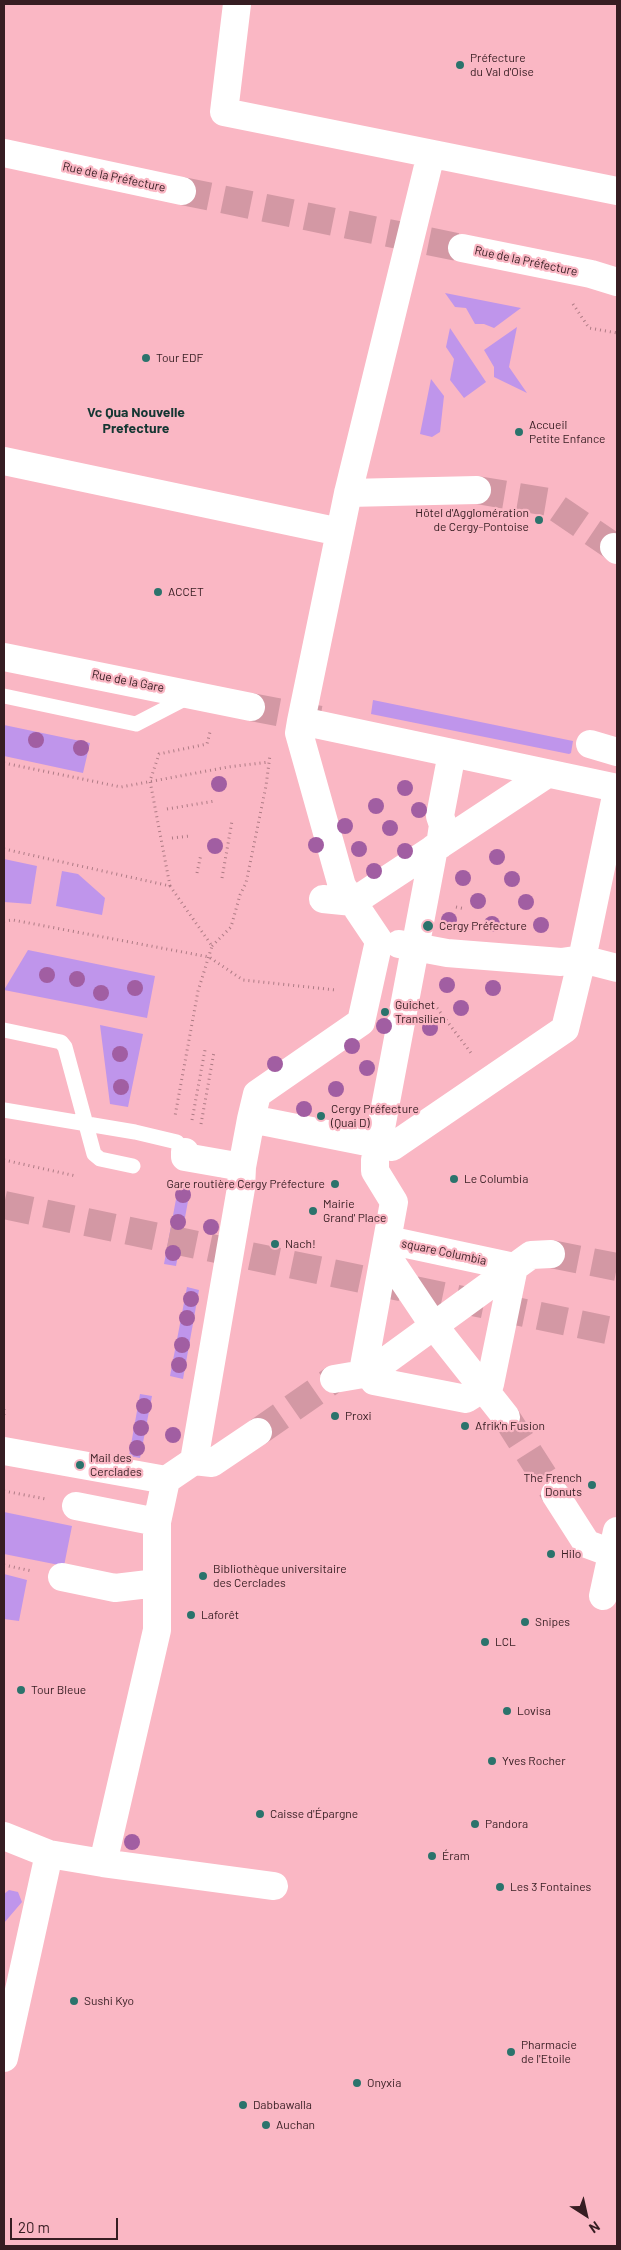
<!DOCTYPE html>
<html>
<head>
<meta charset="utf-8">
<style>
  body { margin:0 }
  #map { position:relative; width:621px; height:2250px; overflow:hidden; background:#fab7c4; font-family:Barlow,sans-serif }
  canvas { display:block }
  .frame { position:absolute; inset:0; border:5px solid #361d22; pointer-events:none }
  .north { position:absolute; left:561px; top:2190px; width:50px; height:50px; -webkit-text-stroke:4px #fab7c4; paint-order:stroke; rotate:145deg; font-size:14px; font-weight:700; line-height:20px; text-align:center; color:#361d22 }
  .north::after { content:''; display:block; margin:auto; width:18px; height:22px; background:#361d22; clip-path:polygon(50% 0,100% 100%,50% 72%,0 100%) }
  .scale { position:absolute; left:10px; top:2218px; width:108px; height:22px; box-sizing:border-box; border:2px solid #361d22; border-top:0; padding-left:6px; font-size:15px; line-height:18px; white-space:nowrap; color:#361d22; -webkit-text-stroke:4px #fab7c4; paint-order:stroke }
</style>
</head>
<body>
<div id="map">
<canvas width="621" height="2250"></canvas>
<div class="frame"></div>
<div class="north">N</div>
<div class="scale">20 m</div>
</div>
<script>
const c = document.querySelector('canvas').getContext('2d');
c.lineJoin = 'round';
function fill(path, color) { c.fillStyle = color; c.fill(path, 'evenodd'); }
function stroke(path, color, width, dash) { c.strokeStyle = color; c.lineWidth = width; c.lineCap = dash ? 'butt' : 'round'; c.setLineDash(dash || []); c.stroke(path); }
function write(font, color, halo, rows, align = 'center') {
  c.font = font + ' Barlow,sans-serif'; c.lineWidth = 4.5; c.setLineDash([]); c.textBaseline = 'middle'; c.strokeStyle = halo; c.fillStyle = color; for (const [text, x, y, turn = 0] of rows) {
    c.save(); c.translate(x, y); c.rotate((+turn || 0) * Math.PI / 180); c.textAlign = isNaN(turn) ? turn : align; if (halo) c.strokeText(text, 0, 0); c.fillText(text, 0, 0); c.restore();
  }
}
fill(new Path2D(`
  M445,293l76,15 -27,20 -10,-4h-9l-9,-16 -11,-1z
  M517,327l-8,40 18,26 -33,-16v-10l-10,-17z
  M450,328l36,54 -22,16 -14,-18 4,-21 -8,-12z
  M431,379l13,17 -4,36 -8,5 -12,-3z
  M373,700l200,41 -2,12 -2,1 -198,-40z
  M4,725l86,18 -7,30 -79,-17z
  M4,859l33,7 -6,38 -27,-2z
  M62,871l16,3 27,24 -3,17 -46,-9z
  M28,950l127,26 -8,42 -143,-28z
  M100,1025l43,9 -15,73 -18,-3z
  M179,1183l12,2 -15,81 -12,-2z
  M187,1287l12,3 -16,89 -13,-3z
  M140,1394l12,2 -12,62 -11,-2z
  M4,1512l68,14 -8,40 -60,-12z
  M4,1574l23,6 -8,41 -15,-2z
  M9,1890l9,2 4,10 -18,21v-29z`), '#bf95eb');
stroke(new Path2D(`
  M182,191l280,57
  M477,490l71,12 66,45
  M251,707l75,14
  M551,1254l66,13
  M506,1417l49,77
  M258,1432l76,-53`), '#d398a4', 28, [28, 14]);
stroke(new Path2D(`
  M4,1205l613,127`), '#d398a4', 28, [28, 14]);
stroke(new Path2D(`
  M573,304l16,24 28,5
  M4,763l117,24 107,-20 41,-5
  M167,809l48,-8
  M172,838l18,-2
  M4,849l166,37 42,60 -14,45 -23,125
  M197,873l4,-19
  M222,878l10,-57
  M170,886l-20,-105 9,-27 48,-10 3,-12
  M456,907l9,2
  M4,921l9,-1 196,37 34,23 93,10
  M212,946l19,-19 9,-32 6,-12 20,-97 4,-31
  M437,1008l34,45
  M192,1120l13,-70
  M201,1124l13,-72
  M4,1160l72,16
  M4,1409v7
  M4,1491l42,8
  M4,1565l28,6`), '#ae7b85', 3, [1, 4]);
stroke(new Path2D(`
  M4,696l132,28 54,-28
  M4,1030l57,12 4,5 29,107 6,5 33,7
  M4,1110l131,22 42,10`), '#fff', 15);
stroke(new Path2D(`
  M237,4l-13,108 393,79
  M4,153l178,38
  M431,154l-83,339 -47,228 316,67
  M462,248l129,26 26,8
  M4,461l336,71
  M348,493l129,-3
  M614,547l3,3
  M4,657l247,50
  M590,744l27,8
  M440,845l3,-20 -3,-9 12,-63
  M323,899l30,3 194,-128
  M399,944l48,9 114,9 21,-3 35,9
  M251,1119l6,-25 104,-72 18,-81 -37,-55 -43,-153 2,-12
  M185,1152v5l57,10
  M388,1240l126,27 -24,117 -24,15 -92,-18 -10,-15 30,-164 -19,-31v-11l59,-312
  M385,1253l49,73 72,91
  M334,1379l35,-6 162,-118 20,-1
  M4,1451l162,29
  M194,1461l18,2 46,-31
  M555,1494l32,50 27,10
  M76,1506l81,16
  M62,1577l53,11 42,-5
  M603,1596l14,-65
  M4,1836l45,18 54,9
  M274,1886l-171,-23 54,-233v-108l9,-42 28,-19 47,-273 1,-21 9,-48 141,28 173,-118 17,-70 35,-168
  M4,2058l45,-204`), '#fff', 28);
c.fillStyle = '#a15ea2';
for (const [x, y] of [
  [36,740],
  [81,748],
  [219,784],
  [405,788],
  [376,806],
  [419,810],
  [345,826],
  [390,828],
  [316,845],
  [215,846],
  [359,849],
  [405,851],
  [497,857],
  [374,871],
  [463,878],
  [512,879],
  [478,901],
  [526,902],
  [449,920],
  [492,924],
  [541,925],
  [47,975],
  [77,979],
  [447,985],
  [135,988],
  [493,988],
  [101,993],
  [461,1008],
  [384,1026],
  [430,1028],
  [352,1046],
  [120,1054],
  [275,1064],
  [367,1068],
  [121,1087],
  [336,1089],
  [304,1109],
  [183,1195],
  [178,1222],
  [211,1227],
  [173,1253],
  [191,1299],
  [187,1318],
  [182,1345],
  [179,1365],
  [144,1406],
  [141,1428],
  [173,1435],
  [137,1448],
  [132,1842]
]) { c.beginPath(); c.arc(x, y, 8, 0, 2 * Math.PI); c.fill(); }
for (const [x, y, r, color] of [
  [460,65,5,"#2b736c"],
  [146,358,5,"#2b736c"],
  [519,432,5,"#2b736c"],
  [539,520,5,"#2b736c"],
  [158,592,5,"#2b736c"],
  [428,926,6,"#2b736c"],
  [385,1012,5,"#2b736c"],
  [321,1116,5,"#2b736c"],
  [454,1179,5,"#2b736c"],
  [335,1184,5,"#2b736c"],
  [313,1211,5,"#2b736c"],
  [275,1244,5,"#2b736c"],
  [335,1416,5,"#2b736c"],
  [465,1426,5,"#2b736c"],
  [80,1465,5,"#2b736c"],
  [592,1485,5,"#2b736c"],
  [551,1554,5,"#2b736c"],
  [203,1576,5,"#2b736c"],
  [191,1615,5,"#2b736c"],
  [525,1622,5,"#2b736c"],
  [485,1642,5,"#2b736c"],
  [21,1690,5,"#2b736c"],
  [507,1711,5,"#2b736c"],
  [492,1761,5,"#2b736c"],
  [260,1814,5,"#2b736c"],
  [475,1824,5,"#2b736c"],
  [432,1856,5,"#2b736c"],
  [500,1887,5,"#2b736c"],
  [74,2001,5,"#2b736c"],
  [511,2052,5,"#2b736c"],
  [357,2083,5,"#2b736c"],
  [243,2105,5,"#2b736c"],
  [266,2125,5,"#2b736c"]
]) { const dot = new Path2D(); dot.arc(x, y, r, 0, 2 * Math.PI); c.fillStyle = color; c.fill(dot); stroke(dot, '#fab7c4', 2); }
write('12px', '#361d22', '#fab7c4', [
  ["Préfecture",470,58],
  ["du Val d'Oise",470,72],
  ["Tour EDF",156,358],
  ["Accueil",529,425],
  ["Petite Enfance",529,439],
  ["Hôtel d'Agglomération",529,513,"right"],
  ["de Cergy-Pontoise",529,527,"right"],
  ["ACCET",168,592],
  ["Cergy Préfecture",439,926],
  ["Guichet",395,1005],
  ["Transilien",395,1019],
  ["Cergy Préfecture",331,1109],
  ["(Quai D)",331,1123],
  ["Le Columbia",464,1179],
  ["Gare routière Cergy Préfecture",325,1184,"right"],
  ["Mairie",323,1204],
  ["Grand' Place",323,1218],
  ["Nach!",285,1244],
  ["Proxi",345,1416],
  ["Afrik'n Fusion",475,1426],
  ["Mail des",90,1458],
  ["Cerclades",90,1472],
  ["The French",582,1478,"right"],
  ["Donuts",582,1492,"right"],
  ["Hilo",561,1554],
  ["Bibliothèque universitaire",213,1569],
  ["des Cerclades",213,1583],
  ["Laforêt",201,1615],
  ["Snipes",535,1622],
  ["LCL",495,1642],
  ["Tour Bleue",31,1690],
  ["Lovisa",517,1711],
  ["Yves Rocher",502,1761],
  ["Caisse d'Épargne",270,1814],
  ["Pandora",485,1824],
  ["Éram",442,1856],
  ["Les 3 Fontaines",510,1887],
  ["Sushi Kyo",84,2001],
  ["Pharmacie",521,2045],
  ["de l'Etoile",521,2059],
  ["Onyxia",367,2083],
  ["Dabbawalla",253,2105],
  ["Auchan",276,2125]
], 'left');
write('12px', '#361d22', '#fab7c4', [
  ["Rue de la Préfecture",114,177,12],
  ["Rue de la Préfecture",526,261,12],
  ["Rue de la Gare",128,681,11],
  ["square Columbia",444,1252,12]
]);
write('bold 14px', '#153733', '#fab7c4', [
  ["Vc Qua Nouvelle",136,412],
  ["Prefecture",136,428]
]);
</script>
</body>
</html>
